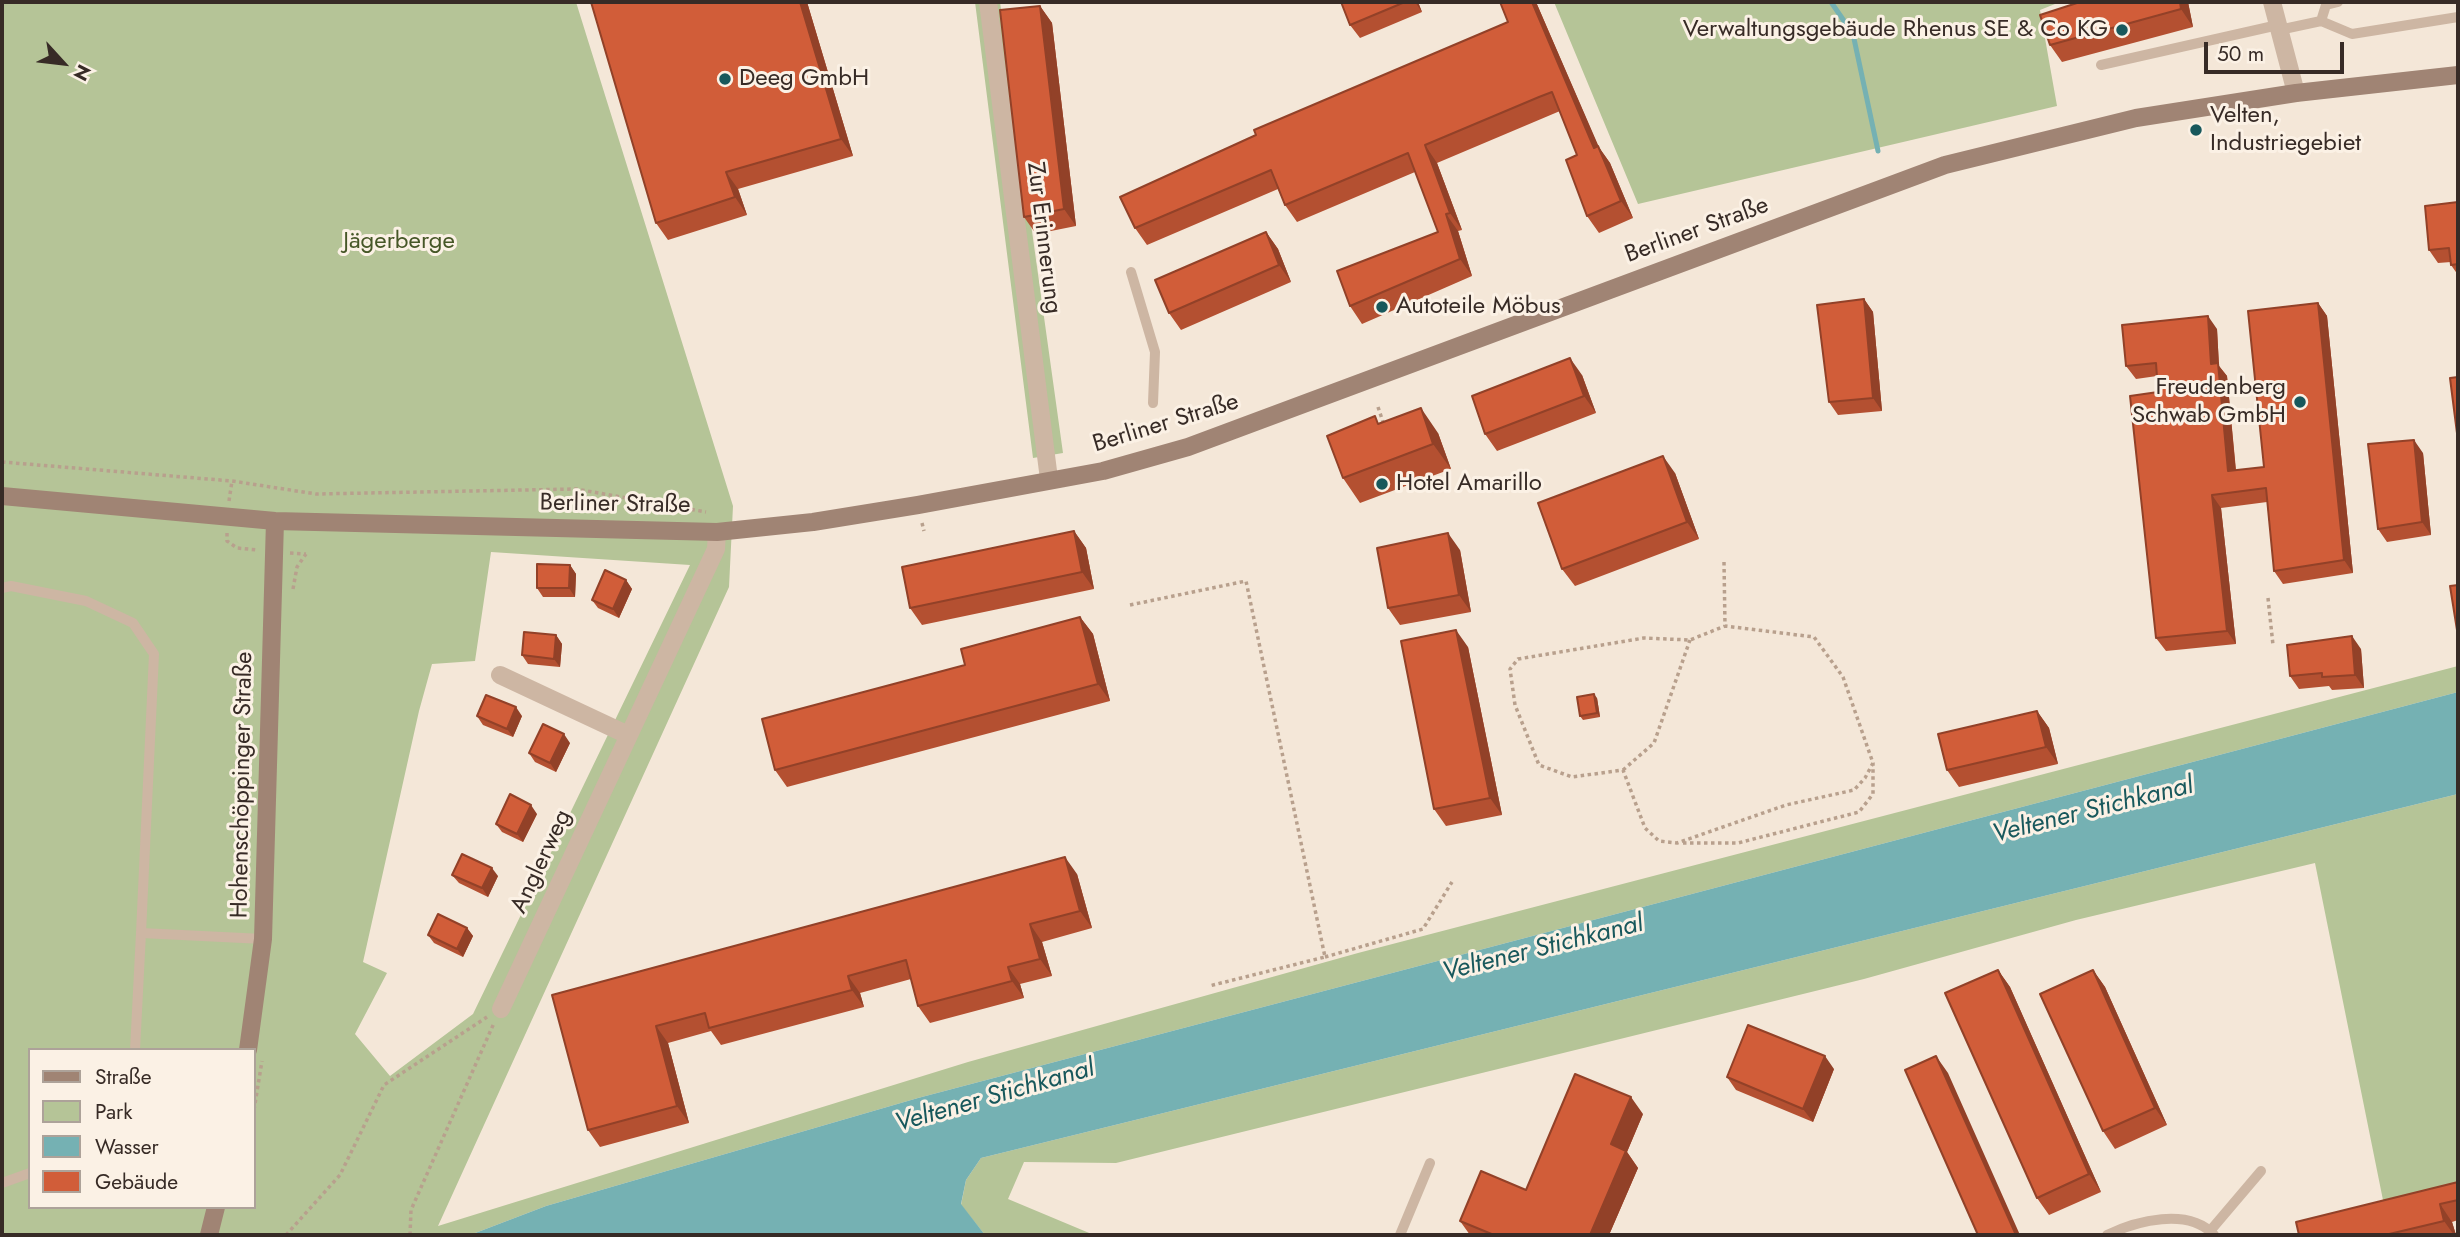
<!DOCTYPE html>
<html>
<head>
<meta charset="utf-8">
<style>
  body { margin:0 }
  #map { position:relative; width:2460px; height:1237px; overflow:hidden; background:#f4e7d8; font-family:Jost,sans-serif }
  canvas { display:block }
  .frame { position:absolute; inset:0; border:4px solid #372b26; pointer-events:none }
  .legend { position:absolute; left:28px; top:1048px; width:228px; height:161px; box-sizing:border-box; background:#fbf1e5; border:2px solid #ada299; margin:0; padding:9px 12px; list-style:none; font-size:21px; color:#372b26 }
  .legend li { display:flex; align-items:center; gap:14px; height:35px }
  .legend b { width:35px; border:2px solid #ada299 }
  .north { position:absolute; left:28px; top:28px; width:70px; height:70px; -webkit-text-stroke:5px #fbf1e5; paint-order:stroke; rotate:117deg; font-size:19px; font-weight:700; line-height:28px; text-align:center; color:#372b26 }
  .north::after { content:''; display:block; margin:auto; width:24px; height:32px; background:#372b26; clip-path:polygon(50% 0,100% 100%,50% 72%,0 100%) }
  .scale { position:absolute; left:2204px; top:42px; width:140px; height:32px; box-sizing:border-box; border:4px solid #372b26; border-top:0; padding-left:9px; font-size:21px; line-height:24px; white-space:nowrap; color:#372b26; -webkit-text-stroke:5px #fbf1e5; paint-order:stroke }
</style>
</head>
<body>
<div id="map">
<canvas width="2460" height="1237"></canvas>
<div class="frame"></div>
<ul class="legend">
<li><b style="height:9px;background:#a08474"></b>Straße</li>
<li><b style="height:19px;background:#b5c497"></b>Park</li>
<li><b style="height:19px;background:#75b1b3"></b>Wasser</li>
<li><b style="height:19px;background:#d15d39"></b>Gebäude</li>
</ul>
<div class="north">N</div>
<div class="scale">50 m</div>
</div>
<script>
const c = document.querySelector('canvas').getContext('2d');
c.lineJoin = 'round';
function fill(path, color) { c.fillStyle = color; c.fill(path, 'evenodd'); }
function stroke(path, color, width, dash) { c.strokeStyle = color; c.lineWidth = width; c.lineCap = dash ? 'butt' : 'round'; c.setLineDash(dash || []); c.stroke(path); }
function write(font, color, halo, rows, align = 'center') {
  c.font = font + ' Jost,sans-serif'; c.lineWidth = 6; c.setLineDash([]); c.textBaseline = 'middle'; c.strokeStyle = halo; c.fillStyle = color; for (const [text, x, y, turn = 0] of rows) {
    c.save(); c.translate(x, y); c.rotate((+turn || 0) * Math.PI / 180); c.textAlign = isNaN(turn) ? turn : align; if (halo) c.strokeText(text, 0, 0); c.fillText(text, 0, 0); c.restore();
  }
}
fill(new Path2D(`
  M2,2h574l157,504 -4,81 -291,639 530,-164 390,-109 1100,-287v26l-1540,406 -372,108 -76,29h-468zM491,552l199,13 -217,449 -83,62 -35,-42 32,-61 -24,-11 56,-251 13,-47 43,-3zM30,1050h224v157h-224z
  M975,2h25l63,451 -30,5z
  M1554,2h506l-20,8 17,96 -419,98z
  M2458,794v395l-73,21 -70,-347 -239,57 -212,59 -748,184 -92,-1 -16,37 86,36h-109l-24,-30 5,-25 15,-22z`), '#b5c497');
fill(new Path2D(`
  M2458,692v102l-1477,364 -15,22 -5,24 24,31h-515l76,-29 372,-108z`), '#75b1b3');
stroke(new Path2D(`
  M1831,2l22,32 25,117`), '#75b1b3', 5);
stroke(new Path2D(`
  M1378,407l6,18
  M2,462l230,19 84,13 260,-5 130,23
  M229,501l3,-20
  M922,523l2,8
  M227,533v8l10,7 21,2
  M290,553l16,1
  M1724,562l1,64 89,11 29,40 30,86 -8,15 -11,12 -68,15 -109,38 -18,-2 -14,-13 -22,-58 -51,7 -33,-12 -24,-60 -5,-36 8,-10 126,-21 46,2 35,-14
  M293,589l4,-22 9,-13
  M2268,598l5,47
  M1130,605l116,-24 79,376 -116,29
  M1623,770l31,-27 36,-103
  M1683,843h55l121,-31 14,-18v-31
  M1325,957l98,-28 29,-47
  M254,1110l8,-49
  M286,1235l54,-60 44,-90 103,-68
  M410,1235l1,-25 83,-187`), '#b8a08d', 3.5, [3.5, 3.5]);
stroke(new Path2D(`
  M2321,21l5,-16 12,-3
  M2279,30l42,-9 31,13 106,-17
  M2101,65l177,-40
  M1131,272l24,80 -2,51
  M2,588l9,-2 75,15 47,22 21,31 -13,279
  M135,1050l6,-117 122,6
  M2,1183l28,-10
  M2210,1231l51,-60
  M1400,1235l30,-72
  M2107,1235c29,-14 81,-28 107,0`), '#cdb6a3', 10);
stroke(new Path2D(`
  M988,2l61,477
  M2272,2l24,91
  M500,675l128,60
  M501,1009l215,-460 1,-17`), '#cdb6a3', 18);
stroke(new Path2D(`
  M2,496l273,25 442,11 96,-10 105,-17 185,-34 85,-24 757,-282 191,-47 160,-25 162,-18
  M248,1050l15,-111 12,-418
  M209,1235l7,-28`), '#a08474', 18);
fill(new Path2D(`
  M591,2h216l46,154 -115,33 9,26 -79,25 -12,-17z
  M1341,2h77l4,10 -62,26 -10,-13z
  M1500,2h36l62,144 12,17 23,55 -34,15 -12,-17 -10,-61 -17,-44 -123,52 25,67 -4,1 14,45 -110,48 -12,-18 88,-74 -23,-60 -118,50 -12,-17 -7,-16 -131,56 -12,-17 373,-206z
  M2080,2h108l5,25 -131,35 -12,-17z
  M1040,6l12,17 24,203 -40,8 -12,-17z
  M2458,202v73l-7,-10v-3l-13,1 -9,-13z
  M1266,232l12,17 13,33 -110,48 -12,-17z
  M1864,299l9,13 9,99 -44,4 -9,-13z
  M2318,303l9,13 26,257 -70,11 -9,-13 -7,-69 -46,6 15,136 -70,7 -10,-13 2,-246 -1,-16 -21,3 -10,-13 91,-37 2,37 8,10 9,94 28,-3z
  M1582,375l14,38 -99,38 -12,-17z
  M1438,433l13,36 -91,34 -17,-25z
  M2423,453l8,82 -44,7 -9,-13z
  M1675,473l24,66 -124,47 -13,-17z
  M1074,531l12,17 8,41 -172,36 -12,-17z
  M1460,550l11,62 -71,13 -12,-17z
  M570,565l6,9 -1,23h-32l-6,-9z
  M626,580l6,9 -13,29 -21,-10 -6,-8z
  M1080,617l13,17 17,67 -323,86 -12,-17 190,-105z
  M556,635l6,9 -2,23 -32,-3 -6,-9z
  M1468,647l34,168 -56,11 -12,-17z
  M2361,649l3,39 -32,2 -3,-4 -30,3 -9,-13z
  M1597,698l3,19 -17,3 -3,-4z
  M2037,711l12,17 9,36 -99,23 -12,-17z
  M477,716h45l-9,21 -30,-12z
  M570,743l-14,29 -21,-10 -6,-9z
  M537,814l-14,28 -21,-10 -6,-8z
  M1077,874l15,54 -50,14 10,34 -32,8 4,14 -94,25 -12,-17 -7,-27 -51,14 4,14 -143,38 -10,-14 -43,12 21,80 -89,24 -12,-17 -36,-135z
  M452,875l46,1 -10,21 -29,-14z
  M467,928l6,8 -10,21 -29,-14 -6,-8z
  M1998,970l12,17 91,205 -52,23 -12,-17z
  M2093,970l12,17 62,138 -52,24 -12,-18z
  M1834,1069l-21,53 -77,-32 -9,-13z
  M1643,1114l-16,38 11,16 -29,67h-139l-10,-14 66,-31z
  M2458,1182v38l-6,2 4,13h-157z`), '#b45031');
fill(new Path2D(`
  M800,2h7l46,154 -12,-17z
  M1415,2h3l4,10z
  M1532,2h4l69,159 -7,-15 12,17 23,55 -12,-17 -27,-53z
  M2180,2h8l5,25 -12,-18z
  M1040,6l12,17 24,203 -12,-17z
  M1425,145l12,18 25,67 -12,-17z
  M726,172l12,17 9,26 -12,-18z
  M1446,214l12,17 14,45 -12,-17z
  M1266,232l12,17 13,33 -12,-17z
  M1864,299l9,13 9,99 -9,-13z
  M2318,303l9,13 26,257 -9,-13z
  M2208,316l9,13 2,37 8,10 10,108 -9,-13 -17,-107z
  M1570,358l12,17 14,38 -12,-17z
  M1421,408l17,25 13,36 -18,-25z
  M2414,440l9,13 8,82 -9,-13z
  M1663,456l12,17 24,66 -12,-17z
  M2212,495l9,13 15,136 -9,-13z
  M1074,531l12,17 8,41 -12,-17z
  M1448,533l12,17 11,62 -12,-17z
  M570,565l6,9 -1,23 -6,-9z
  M626,580l6,9 -13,29 -6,-9z
  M1080,617l13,17 17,67 -12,-17z
  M1456,630l12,17 34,168 -12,-17z
  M556,635l6,9 -2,23 -6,-8z
  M2352,636l9,13 3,39 -9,-13z
  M1594,694l3,4 3,19 -3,-4z
  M516,707l6,9 -9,21 -6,-8z
  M2037,711l12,17 9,36 -12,-17z
  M564,734l6,9 -14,29 -6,-9z
  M531,805l6,9 -14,28 -6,-8z
  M1065,857l12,17 15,54 -12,-17z
  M492,868l6,8 -10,21 -6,-9z
  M1030,924l12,18 10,34 -12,-17z
  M467,928l6,8 -10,21 -6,-8z
  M1008,967l12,17 4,14 -12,-17z
  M1998,970l12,17 91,205 -12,-18z
  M2093,970l12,17 62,138 -12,-17z
  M848,976l12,17 4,14 -12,-17z
  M656,1026l12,17 21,80 -12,-17z
  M1825,1056l9,13 -21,53 -10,-13z
  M1936,1056l12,17 72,162h-4z
  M1631,1097l12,17 -16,38 11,16 -29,67h-19l21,-91z
  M2440,1204l12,18 4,13h-2l-10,-14z`), '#924128');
const building = new Path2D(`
  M591,2h209l41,137 -115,33 9,25 -79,26z
  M1341,2h64l-55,23z
  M1500,2h32l62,146 4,-2 23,55 -34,15 -21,-56 11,-5 -25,-63 -13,5 -114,48 25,68 -4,1 14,45 -110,47 -13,-35 101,-39 -30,-79 -123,52 -14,-35 -136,58 -15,-31 136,-62 -2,-5 254,-108z
  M2080,2h100l1,7 -131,36 -10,-30z
  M1040,6l24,203 -40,8 -24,-207z
  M2458,202v62l-7,1 -2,-17 -20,2 -4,-44z
  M1266,232l13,33 -110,48 -14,-33z
  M1864,299l9,99 -44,4 -12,-97z
  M2318,303l26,257 -70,11 -8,-83 -54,7 15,136 -71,7 -26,-242 28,-4 -2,-29 -30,3 -4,-41 86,-9 3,48 7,-1 10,108 36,-4 -16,-156z
  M1570,358l14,38 -99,38 -13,-38z
  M2458,377v64l-8,-63z
  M1421,408l12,36 -90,34 -16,-42 48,-20 3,8z
  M2414,440l8,82 -44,7 -10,-85z
  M1663,456l24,66 -125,47 -24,-66z
  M1074,531l8,41 -172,36 -8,-41z
  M1448,533l11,62 -71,13 -11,-60z
  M537,564l33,1 -1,23h-32z
  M605,570l21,10 -13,29 -21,-9z
  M2458,585v45h-1l-7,-44z
  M1080,617l18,67 -323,86 -13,-51 203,-54 -4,-16z
  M1456,630l34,168 -56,11 -33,-168z
  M524,632l32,3 -2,24 -32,-4z
  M2352,636l3,39 -33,2v-4l-32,3 -3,-31z
  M1594,694l3,19 -17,3 -3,-19z
  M486,695l30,12 -9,22 -30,-13z
  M2037,711l9,36 -99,23 -9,-36z
  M543,724l21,10 -14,29 -21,-10z
  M510,794l21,11 -14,29 -21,-10z
  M462,854l30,14 -10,20 -30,-13z
  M1065,857l15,54 -50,13 10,35 -32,8 4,14 -94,25 -12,-46 -58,16 4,14 -143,38 -4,-15 -49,13 21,80 -89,24 -36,-135z
  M438,914l29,14 -10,21 -29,-14z
  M1998,970l91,204 -52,24 -92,-205z
  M2093,970l62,138 -52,23 -63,-137z
  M1748,1025l77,31 -22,53 -76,-32z
  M1936,1056l80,179h-38l-73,-165z
  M1575,1074l56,23 -20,47 15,7 -36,84h-96l-34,-14 21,-50 45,19z
  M2458,1182v18l-18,4 4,17 -59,14h-86l-3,-13z`);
fill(building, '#d15d39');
stroke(building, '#924128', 2);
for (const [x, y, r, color] of [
  [2122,30,7,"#18585c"],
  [725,79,7,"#18585c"],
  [2196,130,7,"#18585c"],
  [1382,307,7,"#18585c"],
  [2300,402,7,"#18585c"],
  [1382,484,7,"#18585c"]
]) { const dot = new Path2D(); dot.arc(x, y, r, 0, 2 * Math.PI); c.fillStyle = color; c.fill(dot); stroke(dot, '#fbf1e5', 2.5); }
write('24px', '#372b26', '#fbf1e5', [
  ["Verwaltungsgebäude Rhenus SE & Co KG",2108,30,"right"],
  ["Deeg GmbH",739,79],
  ["Velten,",2210,116],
  ["Industriegebiet",2210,144],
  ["Autoteile Möbus",1396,307],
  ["Freudenberg",2286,388,"right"],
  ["Schwab GmbH",2286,416,"right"],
  ["Hotel Amarillo",1396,484]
], 'left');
write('24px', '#372b26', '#fbf1e5', [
  ["Berliner Straße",1697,231,-20],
  ["Zur Erinnerung",1043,238,83],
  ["Berliner Straße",1166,424,-17],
  ["Berliner Straße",615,505,1],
  ["Hohenschöppinger Straße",243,785,-89],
  ["Anglerweg",542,862,-65]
]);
write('24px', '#465727', '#fbf1e5', [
  ["Jägerberge",399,242]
]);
write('italic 26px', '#18585c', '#fbf1e5', [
  ["Veltener Stichkanal",2093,811,-14],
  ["Veltener Stichkanal",1543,949,-14],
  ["Veltener Stichkanal",995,1097,-16]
]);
</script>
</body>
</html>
